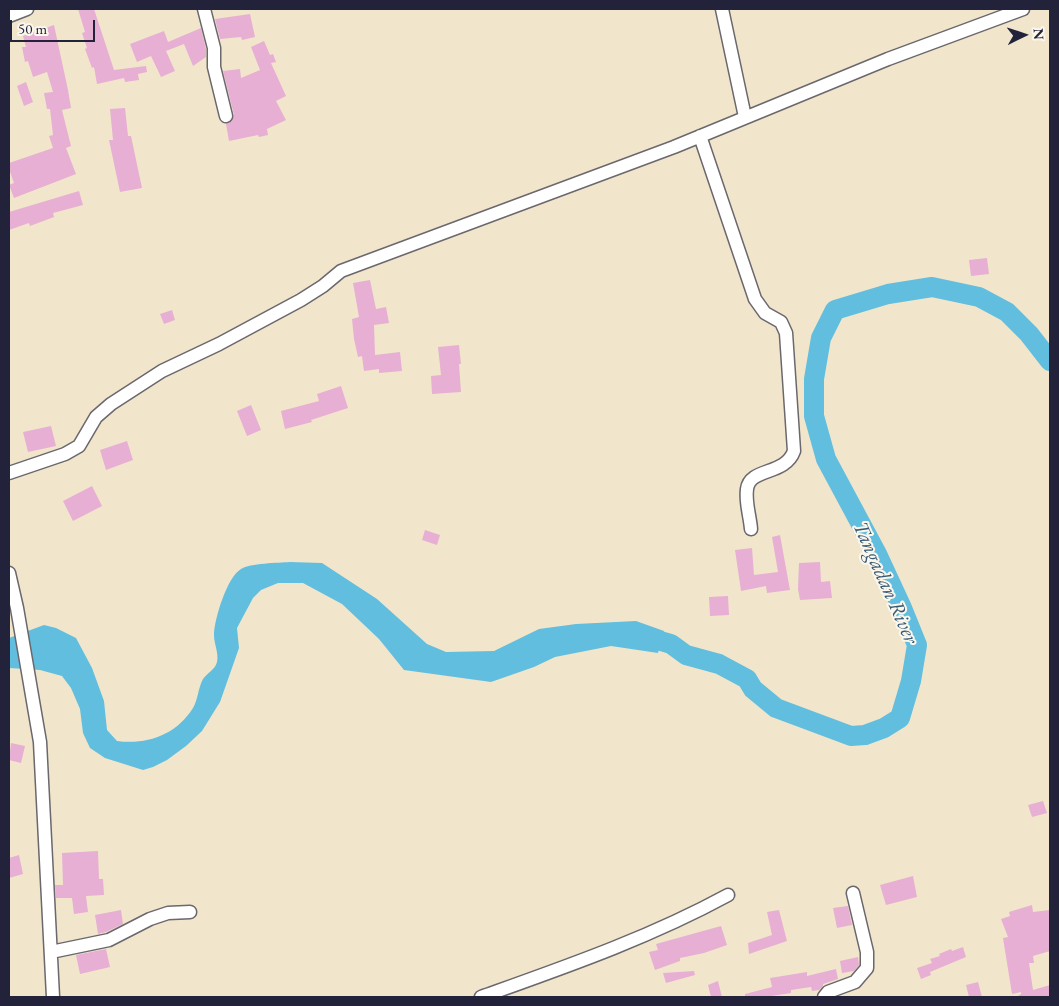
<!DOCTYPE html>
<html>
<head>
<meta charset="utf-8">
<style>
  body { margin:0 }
  #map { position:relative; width:1059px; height:1006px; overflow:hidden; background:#f1e6cb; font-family:"EB Garamond",serif }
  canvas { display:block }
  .frame { position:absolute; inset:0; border:10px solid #22223b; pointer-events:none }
  .north { position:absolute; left:999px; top:10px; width:50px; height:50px; -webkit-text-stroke:4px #fbf7ec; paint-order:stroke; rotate:86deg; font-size:14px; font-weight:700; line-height:20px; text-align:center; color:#22223b }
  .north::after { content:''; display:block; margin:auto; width:18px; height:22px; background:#22223b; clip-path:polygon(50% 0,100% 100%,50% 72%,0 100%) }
  .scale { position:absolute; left:10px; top:20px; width:85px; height:22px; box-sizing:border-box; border:2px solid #22223b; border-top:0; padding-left:6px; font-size:15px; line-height:18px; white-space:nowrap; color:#22223b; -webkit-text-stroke:4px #fbf7ec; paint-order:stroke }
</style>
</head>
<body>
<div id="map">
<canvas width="1059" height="1006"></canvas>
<div class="frame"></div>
<div class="north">N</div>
<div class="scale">50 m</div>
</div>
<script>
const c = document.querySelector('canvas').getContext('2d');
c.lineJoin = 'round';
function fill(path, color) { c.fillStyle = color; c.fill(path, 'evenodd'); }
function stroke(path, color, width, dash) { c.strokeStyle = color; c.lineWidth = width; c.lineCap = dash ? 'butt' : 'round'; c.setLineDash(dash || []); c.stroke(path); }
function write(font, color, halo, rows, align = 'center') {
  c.font = font + ' "EB Garamond",serif'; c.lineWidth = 4; c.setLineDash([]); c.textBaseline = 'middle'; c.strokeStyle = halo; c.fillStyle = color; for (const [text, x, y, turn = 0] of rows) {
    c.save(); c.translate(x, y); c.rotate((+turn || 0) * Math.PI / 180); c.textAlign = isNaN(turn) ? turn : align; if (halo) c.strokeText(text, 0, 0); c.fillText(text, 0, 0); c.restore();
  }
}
fill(new Path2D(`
  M290,562l32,1 55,36 50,45 19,8 48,-1 45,-22 37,-5 60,-3 28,10 -6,22 -47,-7 -56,11 -21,10 -43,15 -87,-12 -25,-31 -37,-35 -39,-21h-25l-17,7 -8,8 -16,30 2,20 -19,54 -18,29 -16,15 -19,14 -14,7 -10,3 -38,-12 -15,-10 -7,-15 -3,-24 -9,-21 -9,-12 -22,-6 -31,-2v-30l35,-13 12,3 20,10 16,30 12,33 3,29 10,11c30,4 59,-6 76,-33 5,-8 5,-20 10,-29 4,-6 12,-9 14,-17 2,-9 -3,-18 -3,-27 0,-15 13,-58 27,-66 9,-6 37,-6 49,-7z`), '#61bedf');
stroke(new Path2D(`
  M635,639l12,-2 24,7 15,11 33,9 28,15 6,10 23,19 75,28 14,-1 19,-7 16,-10 11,-37 6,-36 -15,-37 -25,-54 -51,-95 -12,-43v-37l7,-41 14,-28 53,-16 44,-7 47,10 28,15 22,22 21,27`), '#61bedf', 20);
fill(new Path2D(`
  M78,9h16l20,61 32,-4 1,6 -9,2 1,6 -14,2 -1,-4 -27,6 -3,-17 -2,1 -7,-19 2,-1 -5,-15 3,-1z
  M250,14l5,23 -13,3 -1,-3 -21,2 -5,-20z
  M54,25l14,65 3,18 -9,2 9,36 -5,2 10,26 -62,24 -5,-13 5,-2 -5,-14v-6l44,-15 -4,-12 4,-1 -3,-26h-3l-3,-16 9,-1 -6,-20 -14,5 -5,-16 -3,1 -3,-15h4l-3,-11z
  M201,28l5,21v8l-13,9 -9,-22 -18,7 9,20 -14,6 -10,-21 -14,6 -7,-18 34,-13 4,11z
  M264,41l6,14 3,-1 3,8 -5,1 15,33 -10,5 10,19 -19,9 1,6 -9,2 -1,-2 -29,6 -3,-17 6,-3 2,-6 -11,-44 17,-2 1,9 19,-8 -9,-23z
  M26,82l7,20 -9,4 -7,-20z
  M125,108l3,28h3l11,52 -22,4 -11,-52h4l-3,-31z
  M79,191l4,14 -30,8 1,4 -24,9 -1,-3 -20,7v-18z
  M987,258l2,16 -18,2 -2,-16z
  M370,280l6,29 10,-2 3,16 -15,2 1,30 25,-3 2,19 -23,2v-4l-15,2 -2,-15 -4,1 -4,-18 -2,-20 7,-2 -6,-34z
  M172,310l3,10 -11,4 -4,-10z
  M459,345l2,19h-2l2,28 -29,2 -1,-18 10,-1 -3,-28z
  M341,386l7,22 -37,12 1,2 -27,7 -4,-18 38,-10 -2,-7z
  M251,405l10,25 -14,6 -10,-25z
  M51,426l5,20 -28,6 -5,-20z
  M127,441l6,19 -27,10 -6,-20z
  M92,486l10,20 -29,15 -10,-20z
  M425,530l15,5 -3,10 -15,-5z
  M780,535l10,55 -23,3 -1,-7 -25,5 -6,-41 17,-2 2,27 24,-3 -6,-35z
  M820,562l1,20 9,-1 2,17 -32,2 -2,-11 1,-26z
  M728,596l1,19 -19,1 -1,-19z
  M11,743l14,3 -4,17 -12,-3z
  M1043,801l4,12 -15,4 -4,-12z
  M98,851l1,28h4l1,16 -18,1 2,16 -14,2 -2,-16h-16l-1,-13h8l-1,-32z
  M19,855l4,19 -14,4v-20z
  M913,876l4,21 -31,8 -6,-20z
  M1032,905l1,7 17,-2v41l-17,5 1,7h-5l4,27 17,-5v12h-32v-1l3,-2v-2l-9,2 -9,-56 5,-1 -7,-18 9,-3 -1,-4z
  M848,906l4,19 -15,3 -4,-20z
  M121,910l2,14 -17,8 -8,2 -3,-19z
  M779,910l8,31 -38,13 -1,-11 24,-8 -5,-23z
  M721,926l6,19 -23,8 -24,5v3l-25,9 -6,-18 9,-2 -2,-6z
  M963,947l3,10 -36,15 1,3 -10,4 -4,-11 15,-5 -2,-4 10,-3 -1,-2 12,-5 1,2z
  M106,949l4,18 -30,7 -4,-19z
  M858,957l1,8 -5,6 -12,2 -2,-12z
  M836,969l2,10 -15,5v2l-4,4 -7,1 -1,-4 -20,3v3l-26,4h-20v-3l27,-7 -2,-9 37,-6v4z
  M694,971l1,4 -29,8 -3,-10z
  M718,981l4,16h-11l-3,-12z
  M978,982l4,15h-13l-3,-12z`), '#e7afd4');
const minor = new Path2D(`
  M204,9l10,39v19l12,49
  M722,9l23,108
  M9,16l18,-7
  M700,136l55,163 10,14 16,9 5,11 8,118c-9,25 -44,16 -47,38 -2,13 3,27 4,40
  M9,473l56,-19 14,-8 17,-29 15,-13 51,-33 57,-27 82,-44 22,-14 18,-15 333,-124 214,-88 135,-50
  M9,573l8,35 23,134 13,255
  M51,952l58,-12 41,-21 18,-6 22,-1
  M481,997c84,-30 168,-59 247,-102
  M824,997l4,-5 27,-10 12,-14v-16l-14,-59`);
stroke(minor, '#6a676d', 15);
stroke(minor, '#fff', 12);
write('italic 21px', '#385974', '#fbf7ec', [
  ["Tangadan River",885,583,66]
]);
</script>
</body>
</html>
